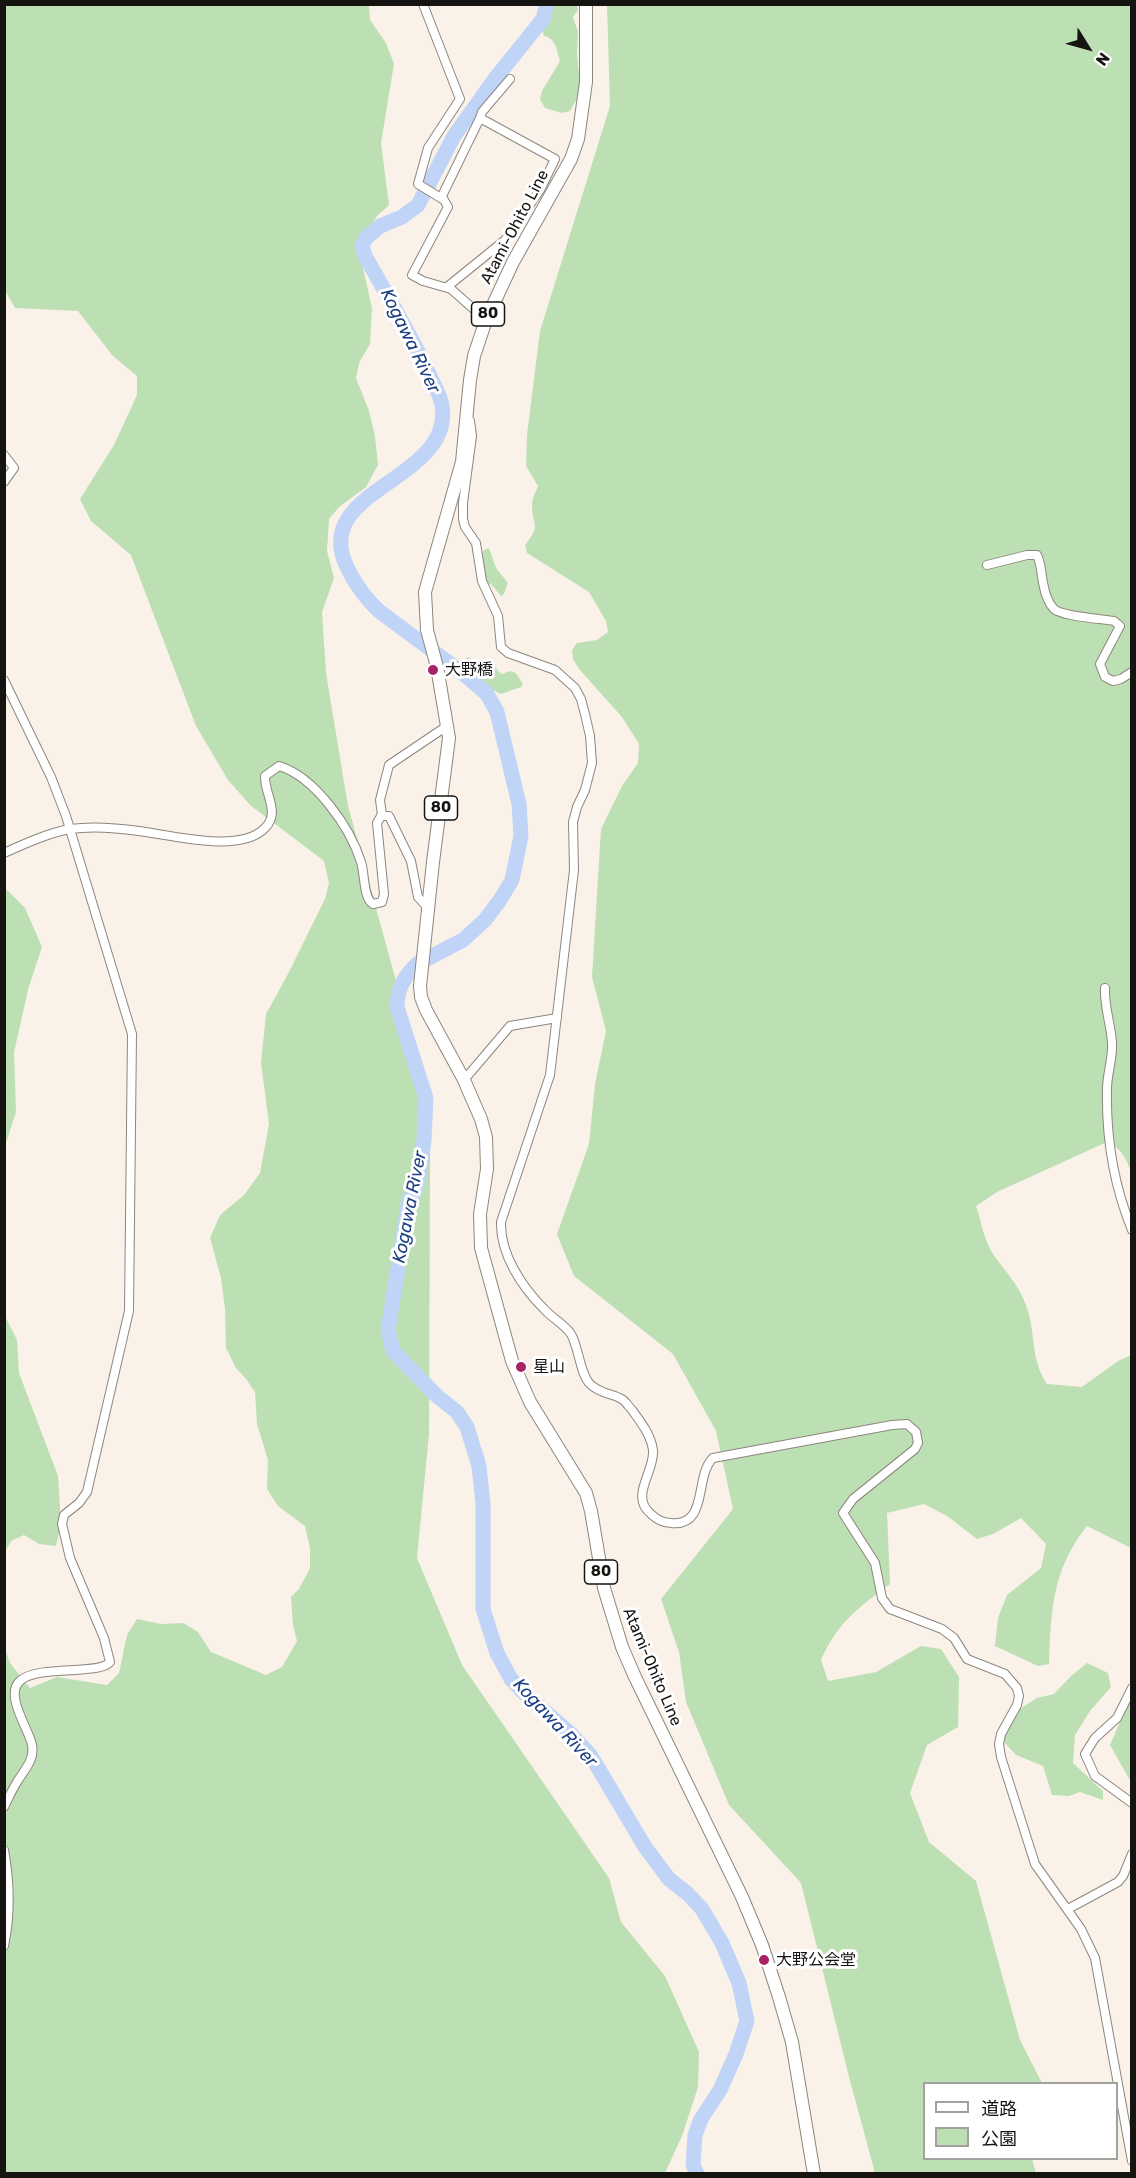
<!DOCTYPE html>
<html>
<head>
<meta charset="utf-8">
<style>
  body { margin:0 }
  #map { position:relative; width:1136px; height:2178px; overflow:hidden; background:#faf2e9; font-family:Rubik,"Noto Sans JP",sans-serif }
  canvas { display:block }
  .frame { position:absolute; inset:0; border:6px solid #161411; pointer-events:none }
  .legend { position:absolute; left:923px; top:2082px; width:195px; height:78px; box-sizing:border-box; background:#fff; border:2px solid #a2a1a0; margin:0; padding:8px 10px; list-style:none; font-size:18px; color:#161411 }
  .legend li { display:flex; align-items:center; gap:12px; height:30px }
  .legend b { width:30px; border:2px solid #a2a1a0 }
  .north { position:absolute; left:1058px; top:18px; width:60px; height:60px; -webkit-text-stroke:4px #fff; paint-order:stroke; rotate:127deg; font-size:16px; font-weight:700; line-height:24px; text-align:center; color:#161411 }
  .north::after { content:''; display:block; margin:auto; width:21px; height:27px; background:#161411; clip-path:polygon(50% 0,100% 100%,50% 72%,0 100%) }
</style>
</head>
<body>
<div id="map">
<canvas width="1136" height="2178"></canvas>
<div class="frame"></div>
<ul class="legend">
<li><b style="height:8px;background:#fff"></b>道路</li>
<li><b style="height:16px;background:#bddfb4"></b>公園</li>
</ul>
<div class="north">N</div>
</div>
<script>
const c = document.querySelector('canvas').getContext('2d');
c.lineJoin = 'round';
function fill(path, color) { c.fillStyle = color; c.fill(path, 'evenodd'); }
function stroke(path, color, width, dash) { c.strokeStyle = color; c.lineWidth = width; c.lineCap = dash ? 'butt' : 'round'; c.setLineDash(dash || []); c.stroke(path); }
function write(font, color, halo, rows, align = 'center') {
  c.font = font + ' Rubik,"Noto Sans JP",sans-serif'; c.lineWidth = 6; c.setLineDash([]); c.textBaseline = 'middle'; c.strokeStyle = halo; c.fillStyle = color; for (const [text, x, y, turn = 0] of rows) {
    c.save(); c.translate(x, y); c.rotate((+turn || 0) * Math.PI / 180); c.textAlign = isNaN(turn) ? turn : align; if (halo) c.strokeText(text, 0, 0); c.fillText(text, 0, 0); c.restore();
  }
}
fill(new Path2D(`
  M5,5h364l1,15 16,23 8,21 -13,79 8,62 -12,11 -19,30 14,62 -2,36 -11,19 -3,15 13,33 6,25 3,29 -12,22 -27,20 -10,12 -2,32 7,27 -12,34 4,61 22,133 50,182 23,94 9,74 -1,278 -12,124 45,107 147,213 12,44 44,54 34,76 -1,35 -16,49 -17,37h-660l-1,-527 6,17 20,25 27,-11 50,8 12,-12 8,-38 10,-16 24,5 22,-1 15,9 13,20 55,23 16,-8 15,-26 -4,-16 -2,-28 8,-8 11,-21v-20l-5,-22 -27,-20 -11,-17 1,-29 -11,-36 -2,-32 -9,-13 -10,-11 -10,-20 -1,-39 -4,-31 -11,-40 10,-23 24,-20 16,-22 9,-49 -8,-61 5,-49 22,-40 37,-75 4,-16 -5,-22 -74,-56 -22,-25 -32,-54 -65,-171 -40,-34 -11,-22 34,-54 23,-50v-19l-25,-21 -34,-44 -63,-3 -9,-16 -2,-15z
  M550,5h27l1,5 -5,7 5,15 -1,22 3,30 -3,15 -7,12 -8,2 -17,-5 -5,-9 2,-8 18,-30c-3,-10 -4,-23 -16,-25l-2,-7 7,-16z
  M607,5h524v1167c-4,-13 -11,-25 -24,-30l-110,50 -21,14c5,14 8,35 17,48 13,19 26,30 34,54 9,27 3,50 20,76l35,3 36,-26 13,-6v193l-44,-22c-35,44 -36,84 -38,138l-11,2 -43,-20 3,-28 9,-23 34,-27 5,-24 -25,-26 -28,16 -16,5 -30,-23 -23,-12 -37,9 3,71c-33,25 -52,38 -69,76l7,21 48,-9 45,-26 20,3 18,28 -1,50 -31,18 -17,48 19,49 47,39 44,159 22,43 -118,1v74l108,1 4,14h-161l-26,-96 -48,-194 -72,-78 -43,-103 -7,-50 -18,-53 72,-90 -17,-78 -43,-77 -99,-78 -17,-42 32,-90 6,-60 11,-53 -14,-54 9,-148 21,-43 16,-23 1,-19 -17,-27 -43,-48 -6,-10 -1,-9 5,-7 20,-3 11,-8 -2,-11 -17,-29 -62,-39 -2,-8c17,-20 7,-20 7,-40 0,-6 4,-14 6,-19l-12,-20 1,-31 13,-104 70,-225z
  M489,548l7,20 12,15 -4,11 -3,2 -10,-12 -5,-1 -5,-27 3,-6z
  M468,657c8,6 18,3 27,6l2,7 5,4 8,-3 6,2 7,11 -2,3 -20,7 -6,-3h-5l-30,-24 1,-5z
  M5,888l20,20 17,39 -13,39 -15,66 2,60 -11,34z
  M4,1314l13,26 2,33 39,103 3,48 -5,22 -17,-2 -15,-9 -13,6 -6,11z
  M1087,1663l21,10 3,14 -21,24 -15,24 -2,28 30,28v9l-23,-8 -11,4 -17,-1 -9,-29 -27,-11 -14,-15 11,-27 24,-15 17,-4 17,-18z
  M1131,1697v85l-21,-37z`), '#bddfb4');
stroke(new Path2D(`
  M547,4l-4,15 -49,61 -40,56 -36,69 -16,12 -22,9 -14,12 -4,8 3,10c22,39 46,79 65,120 4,9 11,20 12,30 12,76 -138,83 -93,165 8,16 17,28 30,40l86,64 22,19 10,18 22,92 2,32 -9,44 -12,20 -15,20 -22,20 -46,24c-13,12 -20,25 -20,43l29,91 -2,42 -5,39 -4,13 -6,7 -21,131 5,21 44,45 20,16 10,15 12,39 4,37v106l14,44 14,26 15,16 46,40 19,21 54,91 24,32 19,15 14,15 20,34 17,40 8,38 -11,33 -16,36 -19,29 -6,16 -2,30 4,9`), '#c0d4f7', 15);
const street = new Path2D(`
  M423,4l37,95 -32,49 -10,36 26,16 4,7 -36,68 11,6 28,8 35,31
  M480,118l2,-6 28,-33
  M441,198l39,-80 75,41 -15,31 -35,50 -58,47
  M470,421l2,15 -9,67v16l2,8 11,16 6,38 16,35 3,31 7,6 47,17 20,18 6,11 4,15 5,22 2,27 -7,27 -8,17 -4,15 1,48 -24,205 -49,147c-1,32 21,65 43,87 8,9 20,15 27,25 8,14 9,40 19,50 11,11 24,9 33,16 3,2 6,7 9,10 8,11 19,25 21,40 2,22 -24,46 -2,64 5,5 13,9 20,9 38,4 23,-47 42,-65l179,-33 15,-1 9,8 2,11 -3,6 -62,50 -10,14 32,50 7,35 8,11 52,20 12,9 13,21 38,15 12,14 2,8 -2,9 -16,29 -2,10 2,13 34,107 46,65 14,29 37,203
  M4,455l10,13 -10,14
  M987,565l40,-10h10c5,11 4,21 7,32 1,7 5,17 10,22 7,7 48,10 60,12l6,5 -20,38 5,13 8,4 8,-2 11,-7
  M4,680l47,97 15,39 66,218 -3,277 -42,181 -8,11 -15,12 -2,9 8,34 34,80 6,24c-9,13 -71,3 -89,18 -18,14 8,49 11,65 3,15 -8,25 -15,37 -5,8 -9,17 -13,25
  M382,815l-2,-15 9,-35 58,-39
  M4,853c20,-9 44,-20 66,-24 21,-3 48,-1 69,2 32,4 101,23 126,-3 16,-16 -1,-34 0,-52l14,-10c36,11 71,61 82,96 4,12 2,36 12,42l9,-2 2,-8 -7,-71 4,-7h8l22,45 7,36 10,11
  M1105,988c-1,19 6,36 7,55 1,15 -5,31 -5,46 -1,47 7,97 25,141
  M464,1080l46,-54 47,-8
  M1132,1688l-15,30 -22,20 -10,16 10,22 37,27
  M4,1850c6,33 7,63 0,96
  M1068,1909l50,-27 5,-6 9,-22`);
const primary = new Path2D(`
  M586,4v78l-8,57 -7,20 -58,103 -27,58 -12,36 -4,24 -8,82 -37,130 2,38 10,37 12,71 -16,124 -13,124 1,11 5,13 38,70 17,39 5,18 1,32 -7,45 1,34 31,113 18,41 56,91 5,18 13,77 18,59 13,30 107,220 20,48 17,52 13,45 22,132`);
stroke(street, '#8d867e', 10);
stroke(primary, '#8d867e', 14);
stroke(street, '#fff', 8);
stroke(primary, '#fff', 12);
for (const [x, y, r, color] of [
  [433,670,6,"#a92167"],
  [521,1367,6,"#a92167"],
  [764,1960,6,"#a92167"]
]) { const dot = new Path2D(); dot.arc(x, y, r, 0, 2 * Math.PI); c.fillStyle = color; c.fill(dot); stroke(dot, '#fff', 2); }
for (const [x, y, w] of [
  [488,314,33],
  [441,808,33],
  [601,1572,33]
]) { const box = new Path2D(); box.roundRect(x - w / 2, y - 12, w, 24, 4.5); c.fillStyle = '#fff'; c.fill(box); stroke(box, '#161411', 1.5); }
write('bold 15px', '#161411', null, [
  ["80",488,314],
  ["80",441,808],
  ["80",601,1572]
]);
write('16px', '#161411', '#fff', [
  ["Atami-Ohito Line",515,227,-62],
  ["Atami-Ohito Line",652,1667,67]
]);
write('16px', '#161411', '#fff', [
  ["大野橋",445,670],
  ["星山",533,1367],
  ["大野公会堂",776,1960]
], 'left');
write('italic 18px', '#1c4083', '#fff', [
  ["Kogawa River",410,341,64],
  ["Kogawa River",410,1207,-79],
  ["Kogawa River",555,1723,47]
]);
</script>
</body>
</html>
